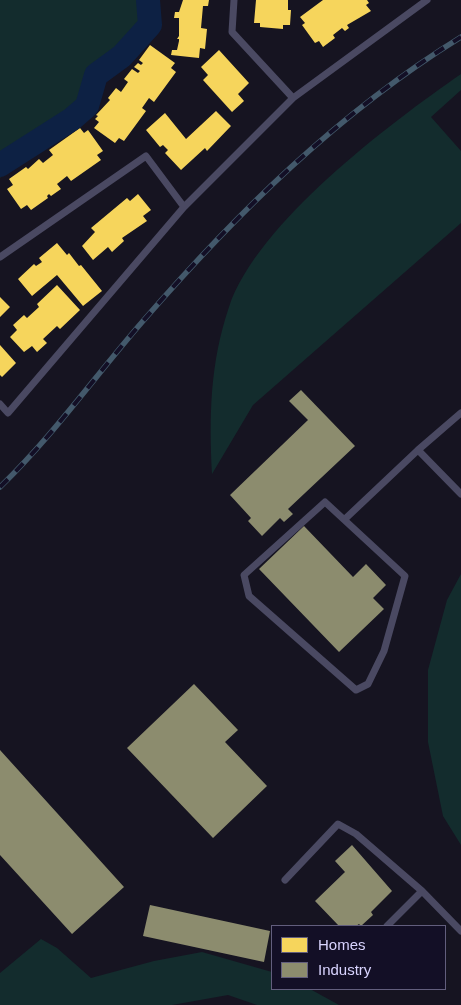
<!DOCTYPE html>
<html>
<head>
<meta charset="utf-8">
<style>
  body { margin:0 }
  #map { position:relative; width:461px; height:1005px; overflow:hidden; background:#161421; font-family:Helvetica,sans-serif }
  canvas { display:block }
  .legend { position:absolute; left:271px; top:925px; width:175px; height:65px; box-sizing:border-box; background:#130f26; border:1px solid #625e7d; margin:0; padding:6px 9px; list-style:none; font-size:15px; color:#d9d4ff }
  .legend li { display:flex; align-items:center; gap:10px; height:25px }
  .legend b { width:25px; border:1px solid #625e7d }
</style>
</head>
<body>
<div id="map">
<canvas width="461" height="1005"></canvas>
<ul class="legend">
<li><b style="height:14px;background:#f6d55c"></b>Homes</li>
<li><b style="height:14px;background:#8c8c6e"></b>Industry</li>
</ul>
</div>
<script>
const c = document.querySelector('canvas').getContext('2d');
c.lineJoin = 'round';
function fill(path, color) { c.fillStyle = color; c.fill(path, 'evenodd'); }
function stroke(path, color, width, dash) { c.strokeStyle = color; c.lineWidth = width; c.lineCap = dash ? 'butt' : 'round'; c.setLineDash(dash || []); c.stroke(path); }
fill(new Path2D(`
  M0,0h155l1,28 -156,150z
  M461,74v16l-30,27 30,34v72l-208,182 -41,69c-3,-58 -2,-111 17,-167 28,-84 160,-183 232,-233z
  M461,574v271l-18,-29 -15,-74v-72l19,-70z
  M41,939l16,9 34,30 63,-17 48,-9 70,20v17h38l29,16h-82l-29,-10 -56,10h-172v-32z`), '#132c2d');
fill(new Path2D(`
  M183,0h26l-1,6h-5l-2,22 6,1 -2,20 -5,-1 -1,10 -28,-3 1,-5h5l2,-9v-2h-2l2,-3v-18h-5l1,-6h4z
  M256,0h32v10h3l-1,15h-7v4l-23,-2v-4h-6z
  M323,0h44l2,3 -3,2 5,6 -24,14 2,3 -4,3 -3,-3 -9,7 2,3 -12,9 -4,-6 -4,2 -13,-18 3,-2 -5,-6z
  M150,45l25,18 -4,5 5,4 -22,30 -5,-4 -7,10 4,3 -22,30 -5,-3 -4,5 -21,-15 5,-6 -4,-3 3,-3 -2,-1 14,-15 -2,-2 8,-10 5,4 7,-10 -4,-3 8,-10 6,4 2,-2 -6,-4 4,-4 3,2 2,-2 -4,-3z
  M219,50l30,33 -11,11 6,7 -12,11 -29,-32 5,-5 -7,-8z
  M216,111l15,15 -24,25 -2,-3 -24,22 -16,-17 3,-3 -5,-5 -3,2 -14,-17 19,-17 21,26z
  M80,128l4,5 4,-3 15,21 -6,4 4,5 -30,21 -4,-5 -10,8 4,5 -10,7 -2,-2 -2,2 1,2 -17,12 -4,-5 -6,4 -14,-20 6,-4 -4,-6 17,-12 2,2 11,-10 4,4 10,-8 -4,-5z
  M138,194l13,16 -8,6 4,5 -25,17 2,3 -12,11 -4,-5 -15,13 -11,-14 13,-14 -4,-4 36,-30 3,3z
  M57,243l10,12 2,-2 10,13 2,-1 21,26 -19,15 -26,-31 -25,21 -14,-17 16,-15 2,2 6,-4 -3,-4z
  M57,285l23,25 -20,19 -3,-3 -14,13 4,4 -10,9 -5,-6 -8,6 -14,-15 7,-7 -4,-5 11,-10 3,3 12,-11 -2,-3z
  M0,297l10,10 -10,10z
  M0,345l16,18 -14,14 -2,-2z`), '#f6d55c');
fill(new Path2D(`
  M301,390l54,56 -67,63 5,5 -9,8 -4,-4 -18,18 -14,-15 3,-3 -21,-23 78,-75 -19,-19z
  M304,526l49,51 13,-13 20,21 -13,13 11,11 -45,43 -80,-83z
  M194,684l44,46 -13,12 42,44 -54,52 -86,-90z
  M0,750l124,137 -52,47 -72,-79z
  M352,845l40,46 -21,21 2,3 -12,11 -2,-2 -3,2h-17l-24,-25 30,-29 -10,-11z
  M150,905l120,26 -6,31 -121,-26z`), '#8c8c6e');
stroke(new Path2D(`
  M0,165l72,-46 15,-13 9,-31 26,-19 28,-31 -2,-25`), '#0d2144', 24);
stroke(new Path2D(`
  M234,0l-2,32 61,66
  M0,257l146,-101 38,51
  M0,404l8,9 176,-206 109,-109 134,-98
  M418,450l43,-37
  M325,502l80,74 -21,75 -16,33 -12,6 -107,-94 -5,-21z
  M345,519l73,-69 43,44
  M285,880l53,-56 18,10 66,57
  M387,926l35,-35 39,40`), '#4a4962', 7);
const rail = new Path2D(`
  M0,487c53,-51 95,-111 143,-166 93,-107 196,-209 318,-284`);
stroke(rail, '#43596b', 5.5);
stroke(rail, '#130f26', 4, [11]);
</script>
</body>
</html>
